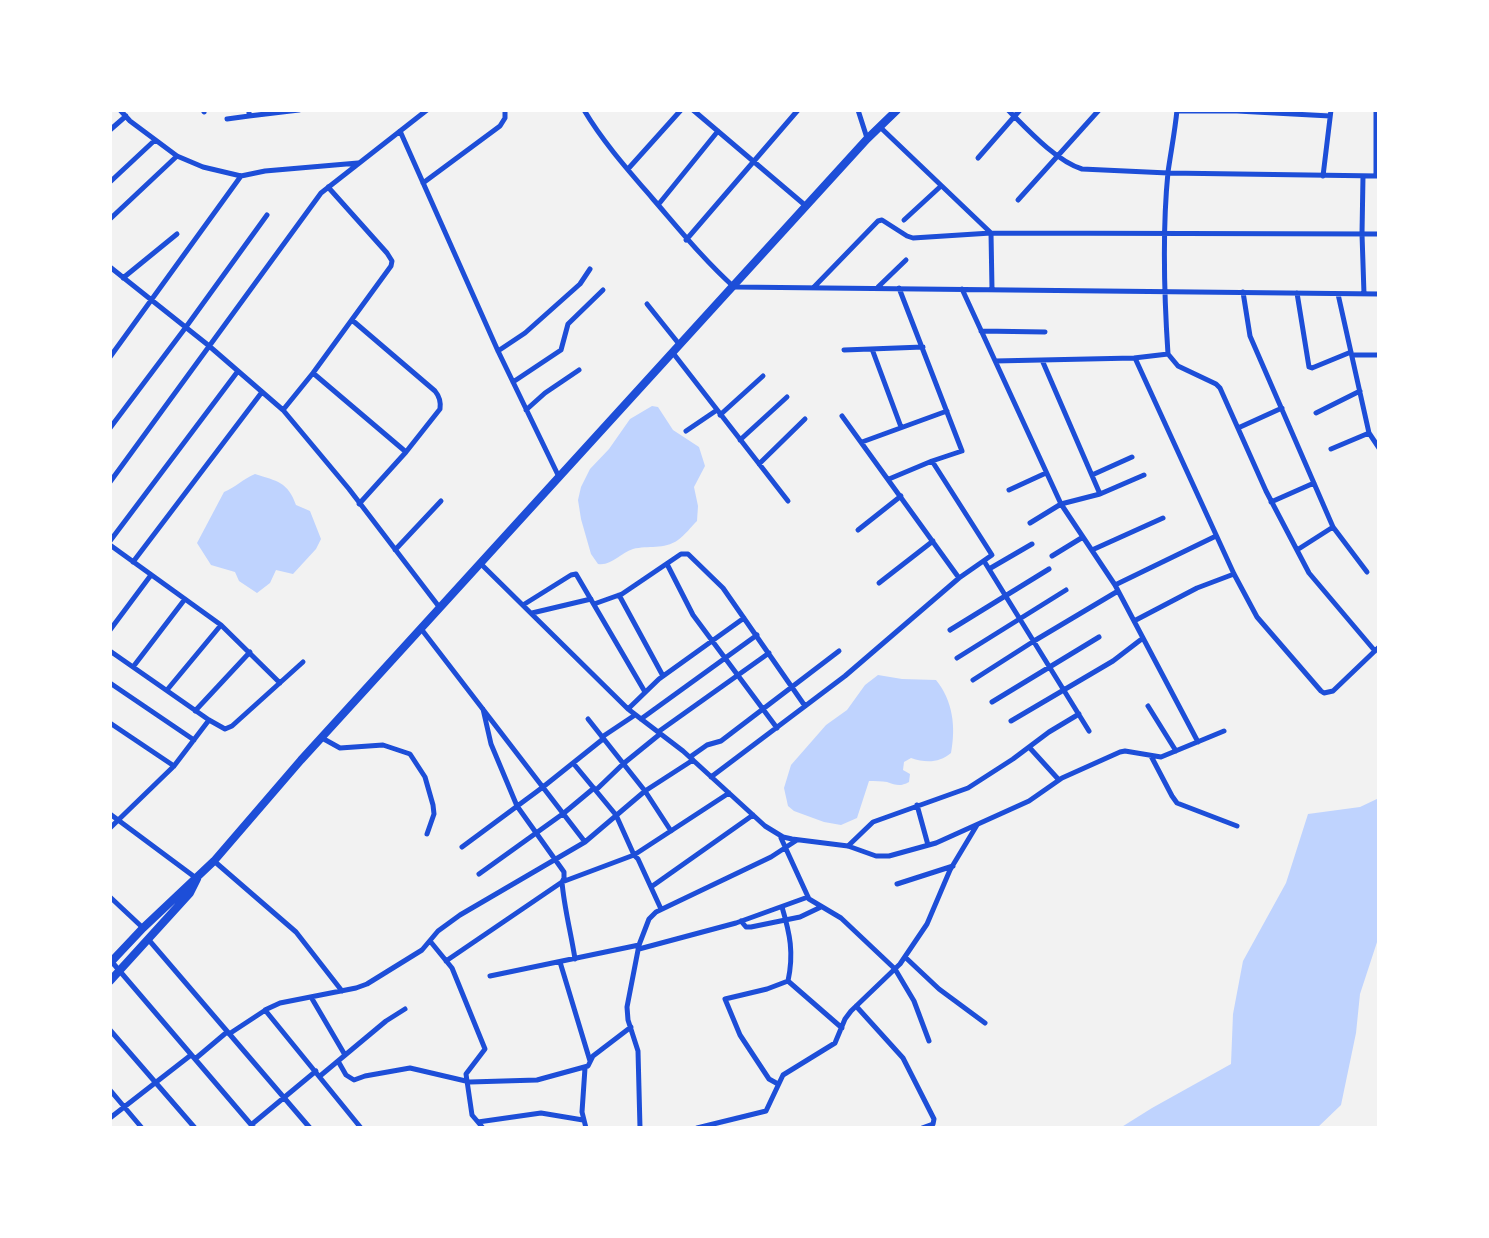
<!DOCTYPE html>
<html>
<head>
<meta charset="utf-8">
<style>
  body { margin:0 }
  #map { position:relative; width:1489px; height:1238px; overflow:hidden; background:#f2f2f2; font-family:"Noto Serif",serif }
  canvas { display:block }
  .frame { position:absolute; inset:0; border:112px solid #fff; pointer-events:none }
</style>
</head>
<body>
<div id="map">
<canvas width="1489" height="1238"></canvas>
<div class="frame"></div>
</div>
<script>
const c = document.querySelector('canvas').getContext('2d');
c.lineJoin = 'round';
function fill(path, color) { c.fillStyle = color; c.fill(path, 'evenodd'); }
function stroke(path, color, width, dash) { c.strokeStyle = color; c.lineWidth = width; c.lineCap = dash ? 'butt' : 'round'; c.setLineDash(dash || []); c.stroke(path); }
fill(new Path2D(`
  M652,406l6,1 15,23 26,17 6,19 -11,21 4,19 -1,15c-6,6 -12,14 -19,19 -14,10 -30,5 -45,9 -13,4 -21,17 -35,15l-7,-10 -10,-35 -3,-19 3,-13 9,-18 19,-20 21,-30z
  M255,474c22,7 33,8 41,31l14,6 11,28 -5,10 -23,25 -17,-4 -6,13 -13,10 -18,-12 -4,-9 -24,-7 -14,-22 27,-51c12,-5 19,-13 31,-18z
  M878,675l24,4 34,1c17,21 20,47 15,73 -12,10 -25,10 -40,5l-7,4 -1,8 7,4 -1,8c-9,5 -13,3 -22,0 -5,-1 -12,-1 -18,-1l-12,37 -16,7 -17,-3 -30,-11 -6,-5 -4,-18 7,-23 35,-40 21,-15 18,-25z
  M1379,798v138l-19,58 -4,39 -15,72 -24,23h-197l32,-20 79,-44 2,-50 10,-53 43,-78 22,-69 52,-7z`), '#bfd3fe');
stroke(new Path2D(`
  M120,110l10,11 47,35 26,11 38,9 24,-5 93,-8
  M203,110l1,2
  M249,110v6l50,-6
  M584,110c19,32 44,60 69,89 26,30 51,61 81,88l645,7
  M693,110l113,96
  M858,110l9,28
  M1008,110c19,19 48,51 74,59l86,4 211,3
  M1177,111h60l93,5
  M227,119l22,-3
  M880,127l111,106 1,56
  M110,130l16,-14
  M400,131l98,220 61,126
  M978,158l42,-48
  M628,169l53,-59
  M1323,176l8,-66
  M1363,176l-1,58 2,60
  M1376,176v-66
  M110,182l45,-42
  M423,183l77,-57 5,-8v-8
  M1018,200l81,-90
  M658,205l60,-74
  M110,219l67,-63
  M904,220l37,-34
  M686,240l112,-130
  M110,267l98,78 75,65 66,79 91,119
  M123,278l54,-44
  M814,287l64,-66 4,-1 25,16 6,2 78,-5 388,1
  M878,287l28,-27
  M962,289l99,215 39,-10 44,-19
  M1243,292l7,44 83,191 34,45
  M1297,293l12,74 3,1 39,-16
  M1338,294l31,139 10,15
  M647,304l32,40
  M352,320l83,71c5,6 6,11 5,18l-34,43 -47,52
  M981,331l64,1
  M872,349l29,78
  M844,350l79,-3
  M498,351l27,-18 55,-49 10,-15
  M673,353l115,148
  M1168,354l10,12 38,18 4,4 46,103 43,82 66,78
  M1352,355h27
  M110,357l131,-181
  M1135,358l99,216 23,43 64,74 3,2 9,-2 46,-44
  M1042,360l58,134
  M995,361l139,-3 34,-4c-4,-60 -6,-121 0,-182 3,-21 7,-41 9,-62
  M313,373l93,79
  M513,382l48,-32 7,-26 35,-34
  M283,410l30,-37 78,-107 1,-5 -5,-8 -59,-66
  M526,410l19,-17 34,-23
  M1316,413l44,-22
  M720,415l43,-39
  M842,416l117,162
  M110,428l76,-101 81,-112
  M1238,428l44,-20
  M686,431l31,-21
  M740,440l47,-43
  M862,442l85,-31
  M1331,449l38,-16
  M759,464l46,-45
  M1092,475l40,-18
  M889,479l43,-18
  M110,482l211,-289 106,-83
  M1009,490l37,-17
  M1271,502l43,-19
  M1030,523l31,-19 54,81 83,157
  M858,530l43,-34
  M110,541l128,-170
  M110,545l111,80 59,58
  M395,550l46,-49
  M1092,550l71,-32
  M1297,550l36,-23
  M1052,556l31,-19
  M984,561l105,170
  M133,562l129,-170
  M481,564l147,145 55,42 82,75 18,11 9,2 56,7 28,10h13l47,-13 93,-42 33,-23 58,-26 5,-1 36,6 63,-26
  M667,564l26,51 84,113
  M989,569l43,-25
  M879,583l54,-42
  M1115,585l101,-49
  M619,595l44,81
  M594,604l28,-10 59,-40h7l35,34 82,118
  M523,605l48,-30 5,-1 69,118
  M532,613l59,-14
  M1134,621l63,-33 37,-14
  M110,630l41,-55
  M422,630l163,212
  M950,630l99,-61
  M110,651l99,69 16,9 7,-3 71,-64
  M957,658l109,-68
  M133,667l52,-68
  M973,680l61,-39 84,-50
  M110,683l84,57
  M167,690l54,-65
  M992,702l107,-65
  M1148,706l28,45
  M628,709l31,-30 85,-61
  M195,711l55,-59
  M588,719l57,72 26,40
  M641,719l116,-84
  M1011,721l102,-60 30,-23
  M110,723l64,43
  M658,732l111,-79
  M602,737l33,-22
  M322,738l18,10 43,-3 27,9 15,23 8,28 1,9 -7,20
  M1029,747l30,33
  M1151,756l21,40 5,7 60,23
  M690,757l17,-12 14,-4 118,-90
  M573,763l43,52 18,40 95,-62
  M711,777l134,-101 114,-98 33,-23 -60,-94 30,-10 -63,-163
  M596,790l27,-26 37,-30
  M917,805l11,40
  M110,814l86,64
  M110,828l64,-62 35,-46
  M781,838l28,61 32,19 54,51 19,32 15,40
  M848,846l25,-24 95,-34 45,-29 36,-27 30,-18
  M462,847l81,-60 60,-48
  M214,861l82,71 46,59
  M479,874l85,-61 30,-25
  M897,884l56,-18
  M651,887l102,-72
  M110,897l32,30
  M782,907c8,27 12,46 6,74
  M741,921l5,6h5l49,-10 21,-10
  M148,939l162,189
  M430,941l22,27 33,81 -19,25 6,41 11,13
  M639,949l97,-26 72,-26
  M905,957l34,32 46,34
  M575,959c-4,-26 -11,-52 -13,-77l72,-27 4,4 23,50
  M446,961l116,-79 2,-4v-6l-47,-66 -26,-62 -8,-35
  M112,962l142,166
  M560,962l30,99
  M490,976l149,-31
  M311,997l34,58
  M856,1006l47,52 31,61 -1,5 -11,4
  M265,1010l96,118
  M110,1030l85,98
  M229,1034l38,-25 13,-6 76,-15 11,-4 55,-34 16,-19 22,-16 125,-73 60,-51 48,-31
  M195,1059l32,-27
  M338,1061l8,14 8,5 11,-4 45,-8 60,14 67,-2 51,-14 5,-10 38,-29
  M585,1068l-3,44 4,16
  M320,1076l66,-55 19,-12
  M778,1084l-9,-5 -29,-44 -15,-36 42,-10 21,-8 54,47
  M110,1090l32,38
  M110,1118l81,-63
  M478,1122l63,-9 42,7
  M251,1125l65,-54
  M640,1128l-2,-77 -10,-31 -1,-13 12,-62 10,-26 7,-7 115,-55 26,-17
  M697,1128l69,-17 17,-36 52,-32 10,-24 6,-8 49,-47 27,-40 23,-54 27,-45`), '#1d4ed8', 5);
stroke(new Path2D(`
  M110,963l33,-35 71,-67 87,-101 566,-621 30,-29
  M110,981l80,-88 7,-14`), '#1d4ed8', 8);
</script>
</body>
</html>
